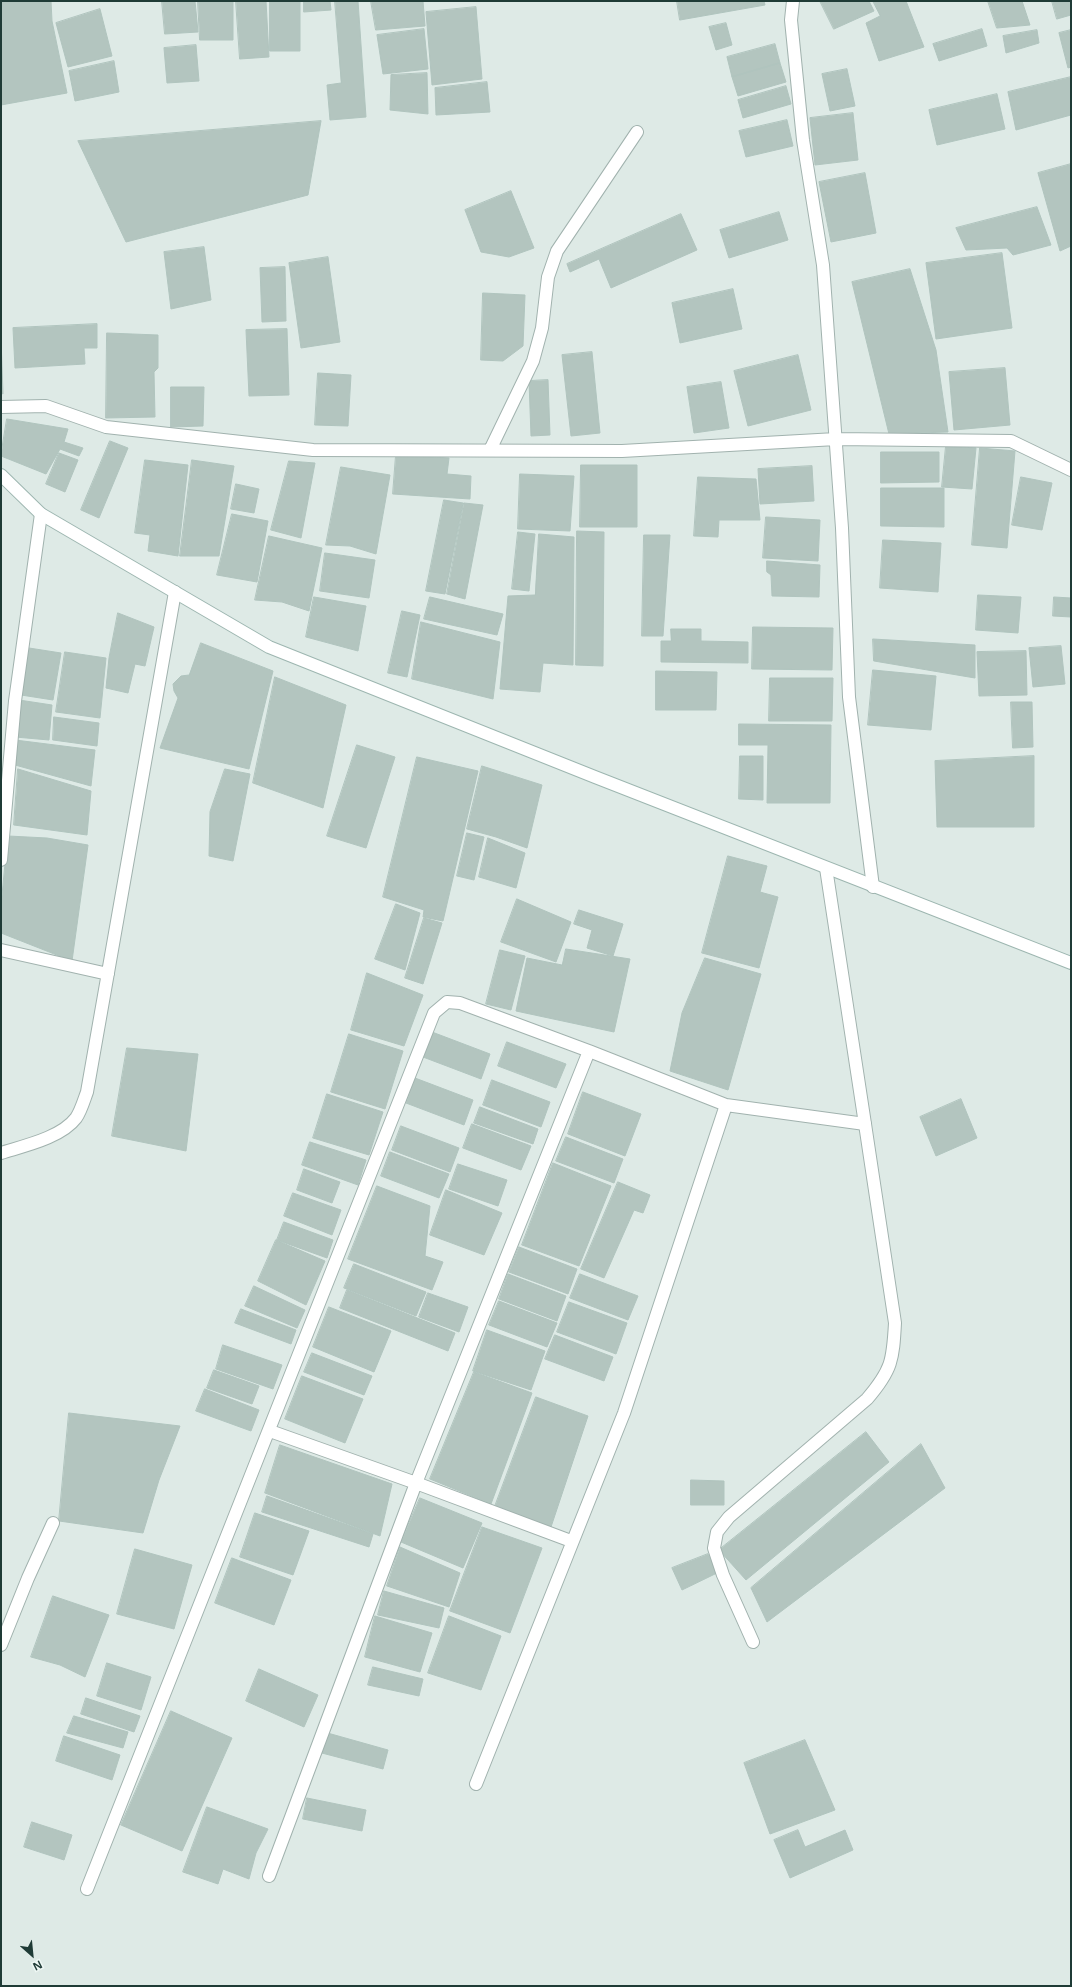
<!DOCTYPE html>
<html>
<head>
<meta charset="utf-8">
<style>
  body { margin:0 }
  #map { position:relative; width:1072px; height:1987px; overflow:hidden; background:#deeae6; font-family:"Noto Sans",sans-serif }
  canvas { display:block }
  .frame { position:absolute; inset:0; border:2px solid #1f3b36; pointer-events:none }
  .north { position:absolute; left:12px; top:1935px; width:40px; height:40px; -webkit-text-stroke:3px #eef7f4; paint-order:stroke; rotate:153deg; font-size:11px; font-weight:700; line-height:16px; text-align:center; color:#1f3b36 }
  .north::after { content:''; display:block; margin:auto; width:14px; height:18px; background:#1f3b36; clip-path:polygon(50% 0,100% 100%,50% 72%,0 100%) }
</style>
</head>
<body>
<div id="map">
<canvas width="1072" height="1987"></canvas>
<div class="frame"></div>
<div class="north">N</div>
</div>
<script>
const c = document.querySelector('canvas').getContext('2d');
c.lineJoin = 'round';
function fill(path, color) { c.fillStyle = color; c.fill(path, 'evenodd'); }
function stroke(path, color, width, dash) { c.strokeStyle = color; c.lineWidth = width; c.lineCap = dash ? 'butt' : 'round'; c.setLineDash(dash || []); c.stroke(path); }
const building = new Path2D(`
  M1,1h50l1,20 15,72 -66,12z
  M162,1h33l3,31 -33,2z
  M198,1h35v39h-33z
  M236,1h30l3,56 -29,2z
  M270,1h30v50h-30z
  M304,1h26l1,9 -27,2z
  M335,1h23l8,116 -36,3 -3,-35 14,-2z
  M371,1h52l2,25 -49,4z
  M677,1h87l1,4 -85,15z
  M820,1h49l5,10 -40,18z
  M873,1h33l18,46 -45,14 -13,-38 14,-7z
  M988,1h34l8,24 -33,3z
  M1052,1h19v14l-14,4z
  M476,7l6,72 -50,6 -6,-73z
  M100,9l12,47 -44,11 -12,-44z
  M726,23l6,22 -16,5 -7,-23z
  M424,29l4,40 -45,5 -6,-39z
  M982,29l5,17 -48,15 -6,-17z
  M1037,30l2,13 -33,10 -3,-17z
  M1071,30v37l-3,1 -9,-35z
  M775,44l5,19 -48,14 -5,-20z
  M196,45l3,36 -32,2 -3,-35z
  M114,61l5,31 -44,9 -6,-30z
  M780,63l6,19 -48,14 -6,-19z
  M847,69l8,37 -25,5 -8,-37z
  M427,73l1,41 -38,-4 1,-35z
  M1071,77v38l-55,15 -8,-38z
  M487,82l3,30 -54,3 -1,-27z
  M786,86l5,18 -48,14 -5,-18z
  M997,94l8,35 -68,16 -8,-35z
  M853,113l5,47 -43,5 -5,-47z
  M787,120l6,26 -47,11 -7,-26z
  M321,121l-13,74 -182,47 -48,-101z
  M1071,164v82l-11,5 -22,-78z
  M865,173l11,60 -45,9 -12,-60z
  M511,191l23,57 -25,9 -28,-5 -16,-42z
  M1037,207l14,38 -38,10 -6,-7 -41,2 -10,-22z
  M779,212l9,28 -59,18 -9,-28z
  M681,214l16,36 -86,38 -12,-29 -29,13 -3,-8z
  M204,247l7,53 -40,9 -7,-57z
  M1002,253l10,75 -76,11 -10,-76z
  M328,257l12,85 -39,6 -12,-85z
  M285,267l1,54 -24,1 -2,-54z
  M910,269l26,81 12,82 -59,2 -37,-152z
  M733,289l9,40 -62,14 -8,-40z
  M483,293l42,2 -2,51 -20,15 -22,-1z
  M97,324v24h-13l1,16 -70,4 -2,-40z
  M287,329l2,66 -40,1 -3,-66z
  M107,333l51,2v33l-4,4 1,45 -49,1z
  M1,339l2,55 -2,-1z
  M592,352l8,81 -29,3 -9,-81z
  M798,355l13,55 -63,16 -14,-55z
  M1005,368l5,57 -56,5 -5,-58z
  M318,373l33,2 -3,51 -33,-1z
  M548,380l2,55 -19,1 -2,-55z
  M721,382l8,46 -35,5 -7,-46z
  M171,387h33l-1,39 -32,1z
  M7,419l61,10 -4,13 19,6 -4,8 -19,-7 -14,25 -45,-18z
  M110,441l18,7 -29,70 -18,-8z
  M946,446l30,2 -4,41 -30,-2z
  M980,448l35,3 -8,97 -35,-3z
  M881,452h58v30l-58,1z
  M59,453l19,7 -13,32 -19,-8z
  M396,455l53,3 -2,16 24,2 -1,23 -77,-5z
  M145,460l43,5 -10,91 -30,-5 2,-16 -15,-2z
  M192,460l42,6 -15,90h-39z
  M289,461l26,2 -14,75 -30,-8z
  M581,465h56v62h-57z
  M812,466l2,35 -54,3 -2,-35z
  M341,467l49,8 -14,79 -26,-8 -24,-1z
  M520,474l54,2 -4,55 -52,-2z
  M698,477l58,2 4,41h-41l-1,17 -24,-1z
  M1021,477l31,6 -10,47 -30,-5z
  M236,484l23,5 -5,24 -23,-4z
  M881,488h63v39l-63,-1z
  M444,500l19,3 -18,91 -19,-3z
  M464,503l19,2 -18,94 -18,-5z
  M232,514l36,7 -11,61 -40,-7z
  M766,517l54,3 -2,41 -55,-3z
  M577,531l27,1 -1,134 -27,-1z
  M518,532l17,2 -6,57 -17,-2z
  M539,534l35,3 -1,128 -30,-2 -3,29 -40,-3 8,-93 27,-1z
  M644,535h26l-7,101h-21z
  M269,536l53,12 -13,63 -27,-9 -27,-2z
  M883,540l58,3 -3,49 -58,-4z
  M325,553l50,7 -6,38 -49,-7z
  M767,561l53,4 -1,32 -47,-1 -1,-21 -4,-3z
  M978,595l43,2 -3,36 -42,-3z
  M314,597l52,9 -8,45 -52,-14z
  M430,597l73,17 -6,21 -73,-16z
  M1054,597l17,1v19l-18,-1z
  M402,611l18,4 -13,62 -19,-4z
  M118,613l36,14 -9,39 -10,-2 -7,29 -22,-5 3,-30z
  M421,622l79,20 -7,57 -81,-20z
  M753,627l80,1 -1,42 -80,-1z
  M671,629h30v12l47,1v21l-87,-1v-21h10z
  M873,639l102,6v33l-101,-17z
  M201,643l72,28 -24,98 -89,-21 18,-50 -4,-7 -1,-7 8,-8 8,-1z
  M1061,646l4,38 -32,3 -4,-39z
  M29,648l32,5 -8,47 -32,-5z
  M1026,651l1,44 -48,1 -2,-44z
  M65,652l41,6 -6,60 -44,-6z
  M873,670l63,6 -5,54 -63,-5z
  M656,671l61,1 -1,38h-60z
  M275,677l71,28 -23,103 -70,-25z
  M770,678h63l-1,43h-63z
  M19,700l33,5 -3,35 -34,-3z
  M1011,702h21l1,45 -20,1z
  M54,717l45,6 -2,23 -44,-6z
  M739,724l92,1 -1,78h-63l1,-58h-29z
  M15,740l80,10 -4,36 -76,-21z
  M357,745l38,12 -29,91 -39,-12z
  M740,756h23v44l-24,-1z
  M1034,756v71h-97l-2,-66z
  M417,757l61,14 -35,150 -20,-4 1,-7 -41,-13z
  M482,766l60,19 -15,63 -31,-11 -29,-8z
  M18,769l73,22 -4,44 -73,-10z
  M225,769l25,5 -17,87 -24,-5 1,-44z
  M467,833l17,4 -10,43 -17,-4z
  M8,836l39,2 41,7 -16,116 -71,-28v-27z
  M488,838l37,15 -9,35 -37,-11z
  M728,856l39,10 -7,26 18,5 -19,71 -57,-15z
  M517,899l54,23 -15,40 -55,-20z
  M396,904l24,9 -15,57 -30,-11z
  M579,910l44,14 -10,32 -26,-8 5,-18 -18,-6z
  M424,918l18,5 -19,61 -18,-6z
  M566,949l64,10 -16,73 -98,-21 11,-53 35,7z
  M500,950l25,6 -14,54 -25,-6z
  M705,958l56,16 -33,116 -58,-19 12,-58z
  M367,973l56,22 -19,51 -53,-16z
  M432,1032l58,22 -9,25 -58,-22z
  M349,1034l54,17 -18,58 -54,-17z
  M507,1042l59,22 -10,24 -58,-22z
  M127,1048l71,6 -12,97 -74,-15z
  M415,1078l58,22 -9,25 -58,-22z
  M492,1080l58,22 -9,25 -58,-22z
  M583,1092l58,22 -16,42 -57,-22z
  M327,1094l56,18 -14,43 -56,-17z
  M961,1099l16,39 -41,18 -16,-39z
  M480,1107l58,22 -5,15 -59,-21z
  M472,1124l59,22 -10,24 -58,-22z
  M401,1126l58,22 -9,24 -58,-22z
  M566,1137l57,22 -9,24 -58,-22z
  M310,1142l56,18 -8,25 -56,-20z
  M390,1152l59,22 -10,24 -58,-22z
  M553,1163l58,23 -32,80 -57,-21z
  M458,1164l49,16 -9,26 -49,-17z
  M304,1169l36,13 -8,21 -35,-13z
  M618,1182l32,13 -7,18 -9,-3 -30,68 -23,-9z
  M377,1186l53,20 -5,50 18,6 -11,28 -84,-31z
  M446,1190l56,23 -18,42 -54,-20z
  M293,1193l48,17 -9,25 -48,-19z
  M284,1222l49,18 -6,18 -50,-18z
  M276,1240l49,21 -19,44 -48,-24z
  M519,1247l58,22 -9,25 -59,-22z
  M354,1264l72,28 -10,24 -72,-28z
  M508,1274l58,22 -9,25 -58,-22z
  M580,1274l58,22 -10,24 -58,-22z
  M254,1286l51,24 -8,18 -52,-22z
  M347,1290l108,43 -7,18 -108,-43z
  M428,1293l40,14 -9,25 -40,-15z
  M499,1301l58,22 -10,24 -58,-22z
  M569,1302l58,21 -11,31 -59,-22z
  M329,1307l62,24 -17,41 -61,-25z
  M241,1309l55,21 -5,14 -56,-21z
  M487,1330l58,21 -14,39 -58,-19z
  M555,1335l58,22 -9,24 -59,-22z
  M223,1345l59,20 -9,24 -57,-20z
  M312,1353l60,23 -8,19 -60,-23z
  M214,1370l45,16 -7,18 -45,-16z
  M474,1372l58,21 -41,111 -61,-25z
  M302,1376l61,23 -18,44 -60,-24z
  M205,1389l54,21 -8,21 -55,-20z
  M536,1397l52,19 -37,111 -57,-18z
  M69,1413l111,13 -21,54 -16,53 -84,-12z
  M866,1432l23,30 -143,118 -27,-30z
  M921,1444l24,44 -178,134 -16,-34z
  M280,1445l112,39 -12,52 -115,-43z
  M691,1480l33,1v24h-33z
  M267,1496l106,38 -4,13 -107,-35z
  M420,1498l62,25 -19,45 -62,-26z
  M255,1513l54,18 -16,44 -53,-18z
  M482,1527l60,21 -32,85 -60,-22z
  M400,1547l60,26 -11,34 -62,-21z
  M135,1549l57,16 -18,64 -57,-15z
  M708,1554l9,19 -35,17 -10,-22z
  M232,1558l59,22 -17,45 -59,-22z
  M384,1591l60,17 -5,20 -61,-13z
  M53,1596l56,19 -24,62 -25,-12 -29,-8z
  M375,1616l57,17 -12,39 -55,-15z
  M449,1616l52,20 -20,54 -53,-17z
  M107,1663l44,14 -10,33 -44,-14z
  M373,1667l50,12 -4,17 -51,-11z
  M259,1669l59,26 -14,32 -58,-26z
  M86,1698l54,18 -6,16 -53,-18z
  M171,1711l61,27 -50,113 -61,-26z
  M74,1716l54,16 -5,16 -56,-15z
  M324,1732l64,18 -5,19 -65,-17z
  M64,1736l56,19 -8,25 -56,-19z
  M805,1740l30,70 -65,24 -26,-71z
  M307,1798l59,12 -4,21 -59,-12z
  M207,1807l61,22 -12,24 -7,26 -26,-10 -5,15 -35,-12z
  M32,1822l40,13 -8,25 -40,-13z
  M798,1830l7,17 40,-17 8,20 -63,28 -16,-38z`);
fill(building, '#b3c5bf');
stroke(building, '#b0c4be', 1);
const service = new Path2D(`
  M753,1642l-30,-67 -9,-27 3,-16 12,-15 138,-118c25,-29 26,-39 28,-76l-30,-199
  M1,1645l27,-67 25,-55`);
const minor = new Path2D(`
  M793,1l-2,19 12,120 20,125 19,263 7,169 24,190
  M1,407l45,-1 60,21 207,23 309,1 214,-12 175,2 60,29
  M490,450l43,-89 9,-33 6,-51 9,-26 80,-119
  M1,860l14,-159 26,-187
  M1,950l107,24
  M1,1153c22,-7 60,-15 75,-35 5,-7 8,-18 11,-26l88,-500
  M270,1431l146,52 155,58
  M476,1784l148,-371 102,-308
  M269,1876l147,-393 173,-432 137,54 139,19 -39,-256
  M87,1889l347,-876 13,-11 13,1 129,48`);
const secondary = new Path2D(`
  M1,475l40,39 228,133 326,130 476,186`);
stroke(service, '#a1b2ae', 14);
stroke(minor, '#a1b2ae', 14);
stroke(secondary, '#9db6b0', 14);
stroke(service, '#fff', 12);
stroke(minor, '#fff', 12);
stroke(secondary, '#fff', 12);
</script>
</body>
</html>
